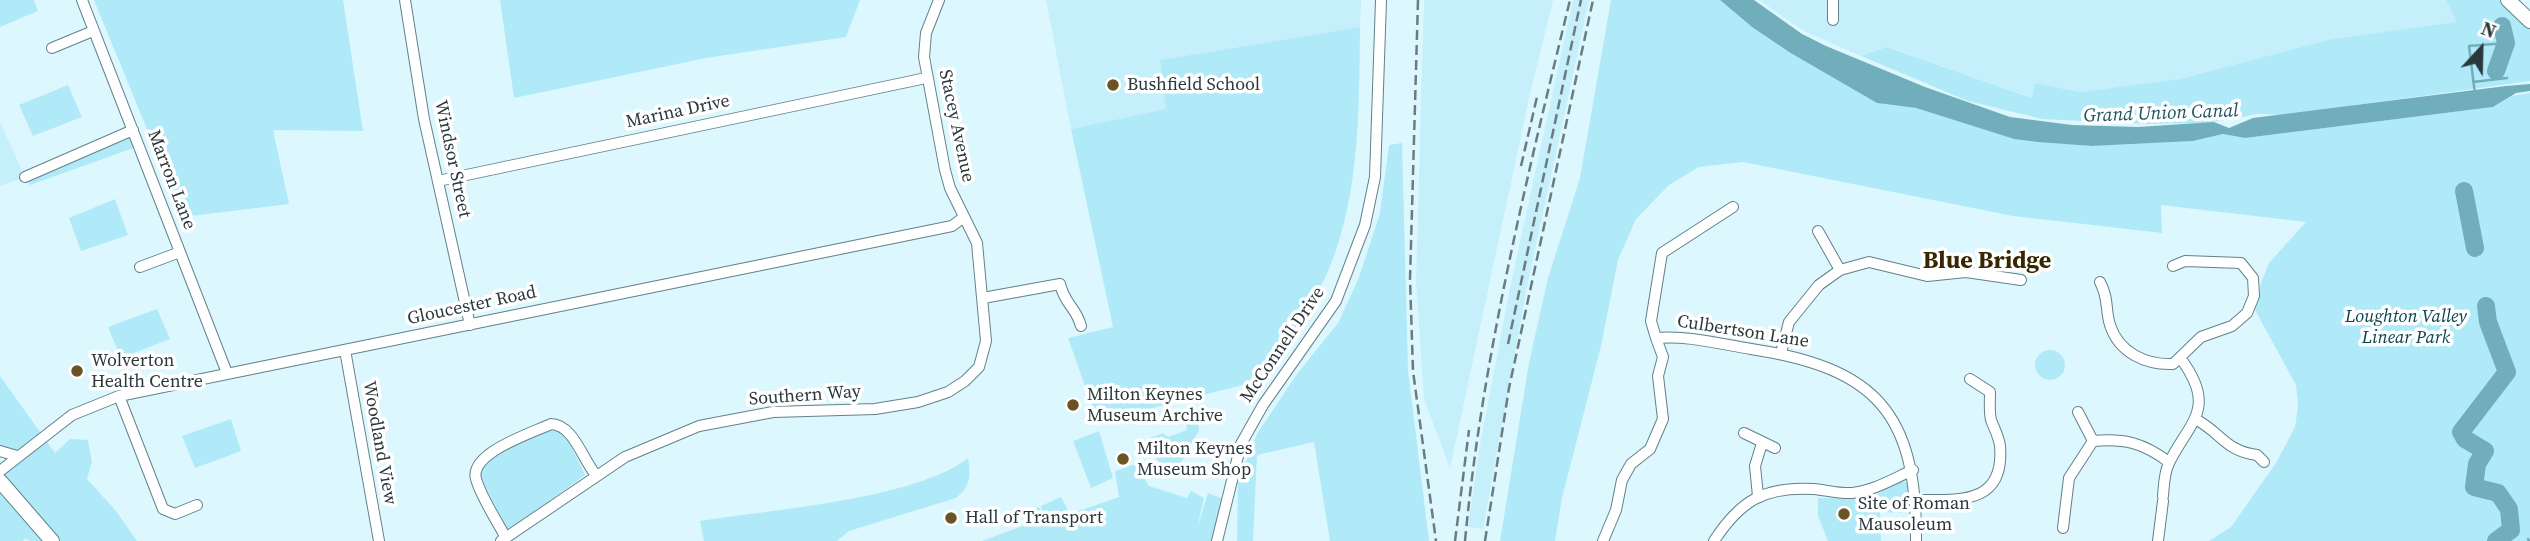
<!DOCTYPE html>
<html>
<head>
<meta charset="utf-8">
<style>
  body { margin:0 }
  #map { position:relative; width:2530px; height:541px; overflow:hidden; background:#ddf7fe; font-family:"Source Serif 4",serif }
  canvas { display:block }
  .north { position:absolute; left:2446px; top:14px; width:70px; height:70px; -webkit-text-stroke:5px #fff; paint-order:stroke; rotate:22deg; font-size:19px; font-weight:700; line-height:28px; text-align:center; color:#2b383b }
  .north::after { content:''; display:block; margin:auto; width:24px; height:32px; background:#2b383b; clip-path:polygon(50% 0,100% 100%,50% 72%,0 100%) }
</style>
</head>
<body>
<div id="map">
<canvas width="2530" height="541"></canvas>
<div class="north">N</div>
</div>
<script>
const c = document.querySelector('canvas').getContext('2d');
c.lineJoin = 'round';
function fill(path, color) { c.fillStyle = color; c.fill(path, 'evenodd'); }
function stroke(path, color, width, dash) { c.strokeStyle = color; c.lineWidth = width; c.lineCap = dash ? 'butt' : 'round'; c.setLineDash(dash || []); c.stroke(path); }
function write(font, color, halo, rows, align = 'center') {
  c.font = font + ' "Source Serif 4",serif'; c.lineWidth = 7; c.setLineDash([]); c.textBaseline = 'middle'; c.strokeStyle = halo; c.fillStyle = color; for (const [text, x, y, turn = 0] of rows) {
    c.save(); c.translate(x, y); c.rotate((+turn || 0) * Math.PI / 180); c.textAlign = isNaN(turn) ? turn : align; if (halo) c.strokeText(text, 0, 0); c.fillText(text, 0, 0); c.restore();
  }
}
fill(new Path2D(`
  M1046,0h315l-1,27 -200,33 7,49 -96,20z
  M1424,0h129l-23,94 -80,374 -26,-69 -8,-119z
  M1573,0h16l-63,292 -43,237 -15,-2 12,-82 30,-157z
  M1759,0h687l12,22 -126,17 -152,40 -100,13 -45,-9 -2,15 -145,-51 -27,9 -57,-25z
  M0,122l25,55 -25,9z`), '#c5effa');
fill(new Path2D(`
  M0,0h34l4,11 -38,16z
  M94,0h249l20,131 -90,-1 16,74 -106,13z
  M500,0h360l-14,37 -140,21 -192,40z
  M1611,0h109l32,27 37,25 94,52 33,4 98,31 78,7 101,-5 30,-7 22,4 248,-31 19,-11 18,-3v448h-321l22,-14 45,-64 19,-36 3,-21 -2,-21 -41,-75 6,-27 8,-20 37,-41 -145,-17 1,28 -149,-17 -270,-54 -44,5 -30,18 -33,34 -18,41 -17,86 -39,152 -7,43h-55l29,-178 19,-85 32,-100z
  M2446,0h62l22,21v60l-246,34 -26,-1 -50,9 -61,1 -105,-5 -74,-18 -107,-45 26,-9 145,51 3,-15 45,9 100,-13 152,-40 125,-17z
  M1360,27c-1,78 0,163 -29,237 -17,43 -47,80 -73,117l-160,41 -30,-84 45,-11 -42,-198 95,-20 -6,-49z
  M68,85l14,32 -49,19 -14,-31z
  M133,130l6,16 -109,39 -5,-8z
  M1402,143l6,227 21,171h-99l-16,-99 -57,13 -4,86h-16l1,-59 19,-48 40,-60 41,-51 20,-43 22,-67 9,-68z
  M115,199l13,36 -47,16 -12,-33z
  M157,309l13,30 -49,19 -13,-31z
  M2035 365a15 15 0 1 1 30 0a15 15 0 1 1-30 0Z
  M0,376l55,77 15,-14 18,1 4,22 -5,17 29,32 21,30h-107l-5,-3 -2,3h-23v-70l17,-14 -17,-6z
  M231,419l10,32 -46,17 -13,-32z
  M1198,422l1,8 -23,42c-18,-7 -24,-15 -26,-34l13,-5 5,4 19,-7 -1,-6z
  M556,430l10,5 19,40 -77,56 -29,-57c10,-23 53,-40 77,-44z
  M1099,431l14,47 -22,10 -18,-47z
  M968,458c3,18 3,28 -12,40l-107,33 -12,10h-133l-4,-20c68,-11 217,-22 268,-63z
  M1136,464l13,22 38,12 4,-7 13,7 -7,31 11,-36 18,7 -9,41h-235l48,-18 -4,-11 13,-5 5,11 -3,-12 20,-9 9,17 49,-17 -4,-26z
  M1902,481l7,3 -1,29 -28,-1 1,29h-53l-10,-25v-18h51z`), '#b0eaf8');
fill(new Path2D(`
  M1720,0h34l48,34 24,12 99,41 85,30 62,8 66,2 76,-5 15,6 24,-10 253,-32 24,-2v7l-14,2 -23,14 -248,31 -22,-4 -30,7 -101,5 -54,-4 -24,-3 -98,-31 -39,-5 -88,-51 -37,-25z`), '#71aebc');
stroke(new Path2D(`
  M2473,82l34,-4
  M2475,94l-6,-48 37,-3
  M2500,538l2,3
  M2528,539l1,2`), '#71aebc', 2.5);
stroke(new Path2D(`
  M2496,71l10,-28 -4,-17
  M2464,191l11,57
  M2486,306l2,16 19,50 -46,60 4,7 20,12 -8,13 -3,23 24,6 11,16 2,21 -15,11`), '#71aebc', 18);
const minor = new Path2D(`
  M82,0l145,373
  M405,0l19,119 46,206
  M1833,20v-20
  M52,48l41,-17
  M25,177l108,-47
  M438,181l488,-103
  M1733,207l-71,46 -11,68 5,17c31,-3 64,6 95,11 126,19 166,65 165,192
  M1818,231l22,39
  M140,267l40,-15
  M2100,282c9,17 5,27 10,43 9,28 36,40 63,39l28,-27 31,-11 15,-13 7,-17 -1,-18 -12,-15 -56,-2 -12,5
  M983,298l77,-14c5,21 16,23 21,42
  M345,350l34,191
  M1781,353l8,-31 30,-37 21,-15 29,-8 58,14 39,-4 55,8
  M119,396l44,113 12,5 22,-9
  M2078,412l15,29
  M2197,420c25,14 29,31 60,35l7,7
  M1744,433l31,15
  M0,451l17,5
  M0,471l72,-56 47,-19 833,-170 12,-9
  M1758,496l-3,-30 7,-23
  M2163,496c1,-11 1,-23 6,-33 20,-41 49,-54 12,-104
  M1916,500c43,0 89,5 84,-54 -1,-9 -6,-18 -9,-26 -2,-9 -1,-19 -1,-28l-20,-13
  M2063,528l6,-50 24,-37c32,-3 50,2 76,21
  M506,538c-10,-19 -24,-39 -30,-59 -7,-26 56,-46 75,-55 23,1 31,35 45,51
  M501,541l124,-84 74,-31 74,-14 102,-3 43,-7 30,-10 17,-11 14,-14 7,-26 -9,-98 -27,-55 -5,-18 -21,-113 2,-24 13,-33
  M1217,541l24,-97 22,-39 73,-104 29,-76 10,-48 6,-177
  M1603,541l13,-31 6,-30 9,-16 19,-15 13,-30 -5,-43 5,-19 -7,-19
  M1714,541c26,-40 50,-55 100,-52 12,1 25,5 38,4 21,-2 41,-14 61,-23
  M2158,541l5,-40`);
const tertiary = new Path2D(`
  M2508,0l22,21
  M0,481l52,60`);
stroke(minor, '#638188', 12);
stroke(tertiary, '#638188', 16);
stroke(minor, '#fff', 10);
stroke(tertiary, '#fff', 14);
stroke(new Path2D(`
  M1418,0l-8,279 3,92 23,170
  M1521,166l16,-69
  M1508,344l73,-344
  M1455,541l14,-111
  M1465,541c17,-182 62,-364 105,-541
  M1485,541l24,-153 84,-388`), '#6a7c80', 2.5, [10, 5]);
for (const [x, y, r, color] of [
  [1113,85,7,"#6b5424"],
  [77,371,7,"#6b5424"],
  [1073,405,7,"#6b5424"],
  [1123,459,7,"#6b5424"],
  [1844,514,7,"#6b5424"],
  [951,518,7,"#6b5424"]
]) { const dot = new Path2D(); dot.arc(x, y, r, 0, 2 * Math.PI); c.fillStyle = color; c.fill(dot); stroke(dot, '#fff', 2.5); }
write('18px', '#2b383b', '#fff', [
  ["Bushfield School",1127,85],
  ["Wolverton",91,361],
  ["Health Centre",91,382],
  ["Milton Keynes",1087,395],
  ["Museum Archive",1087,416],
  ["Milton Keynes",1137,449],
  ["Museum Shop",1137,470],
  ["Site of Roman",1858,504],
  ["Mausoleum",1858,525],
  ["Hall of Transport",965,518]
], 'left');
write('18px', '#2b383b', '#fff', [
  ["Marina Drive",678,112,-12],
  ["Stacey Avenue",956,126,78],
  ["Windsor Street",452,159,78],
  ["Marron Lane",171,180,69],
  ["Gloucester Road",472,306,-12],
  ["Culbertson Lane",1743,332,9],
  ["McConnell Drive",1283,345,-56],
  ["Southern Way",805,396,-4],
  ["Woodland View",379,443,80]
]);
write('italic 18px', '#09424d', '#fff', [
  ["Loughton Valley",2406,317],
  ["Linear Park",2406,338]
]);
write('italic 19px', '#1f535e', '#fff', [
  ["Grand Union Canal",2161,114,-2]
]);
write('bold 24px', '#372600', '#fff', [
  ["Blue Bridge",1987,262]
]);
</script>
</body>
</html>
